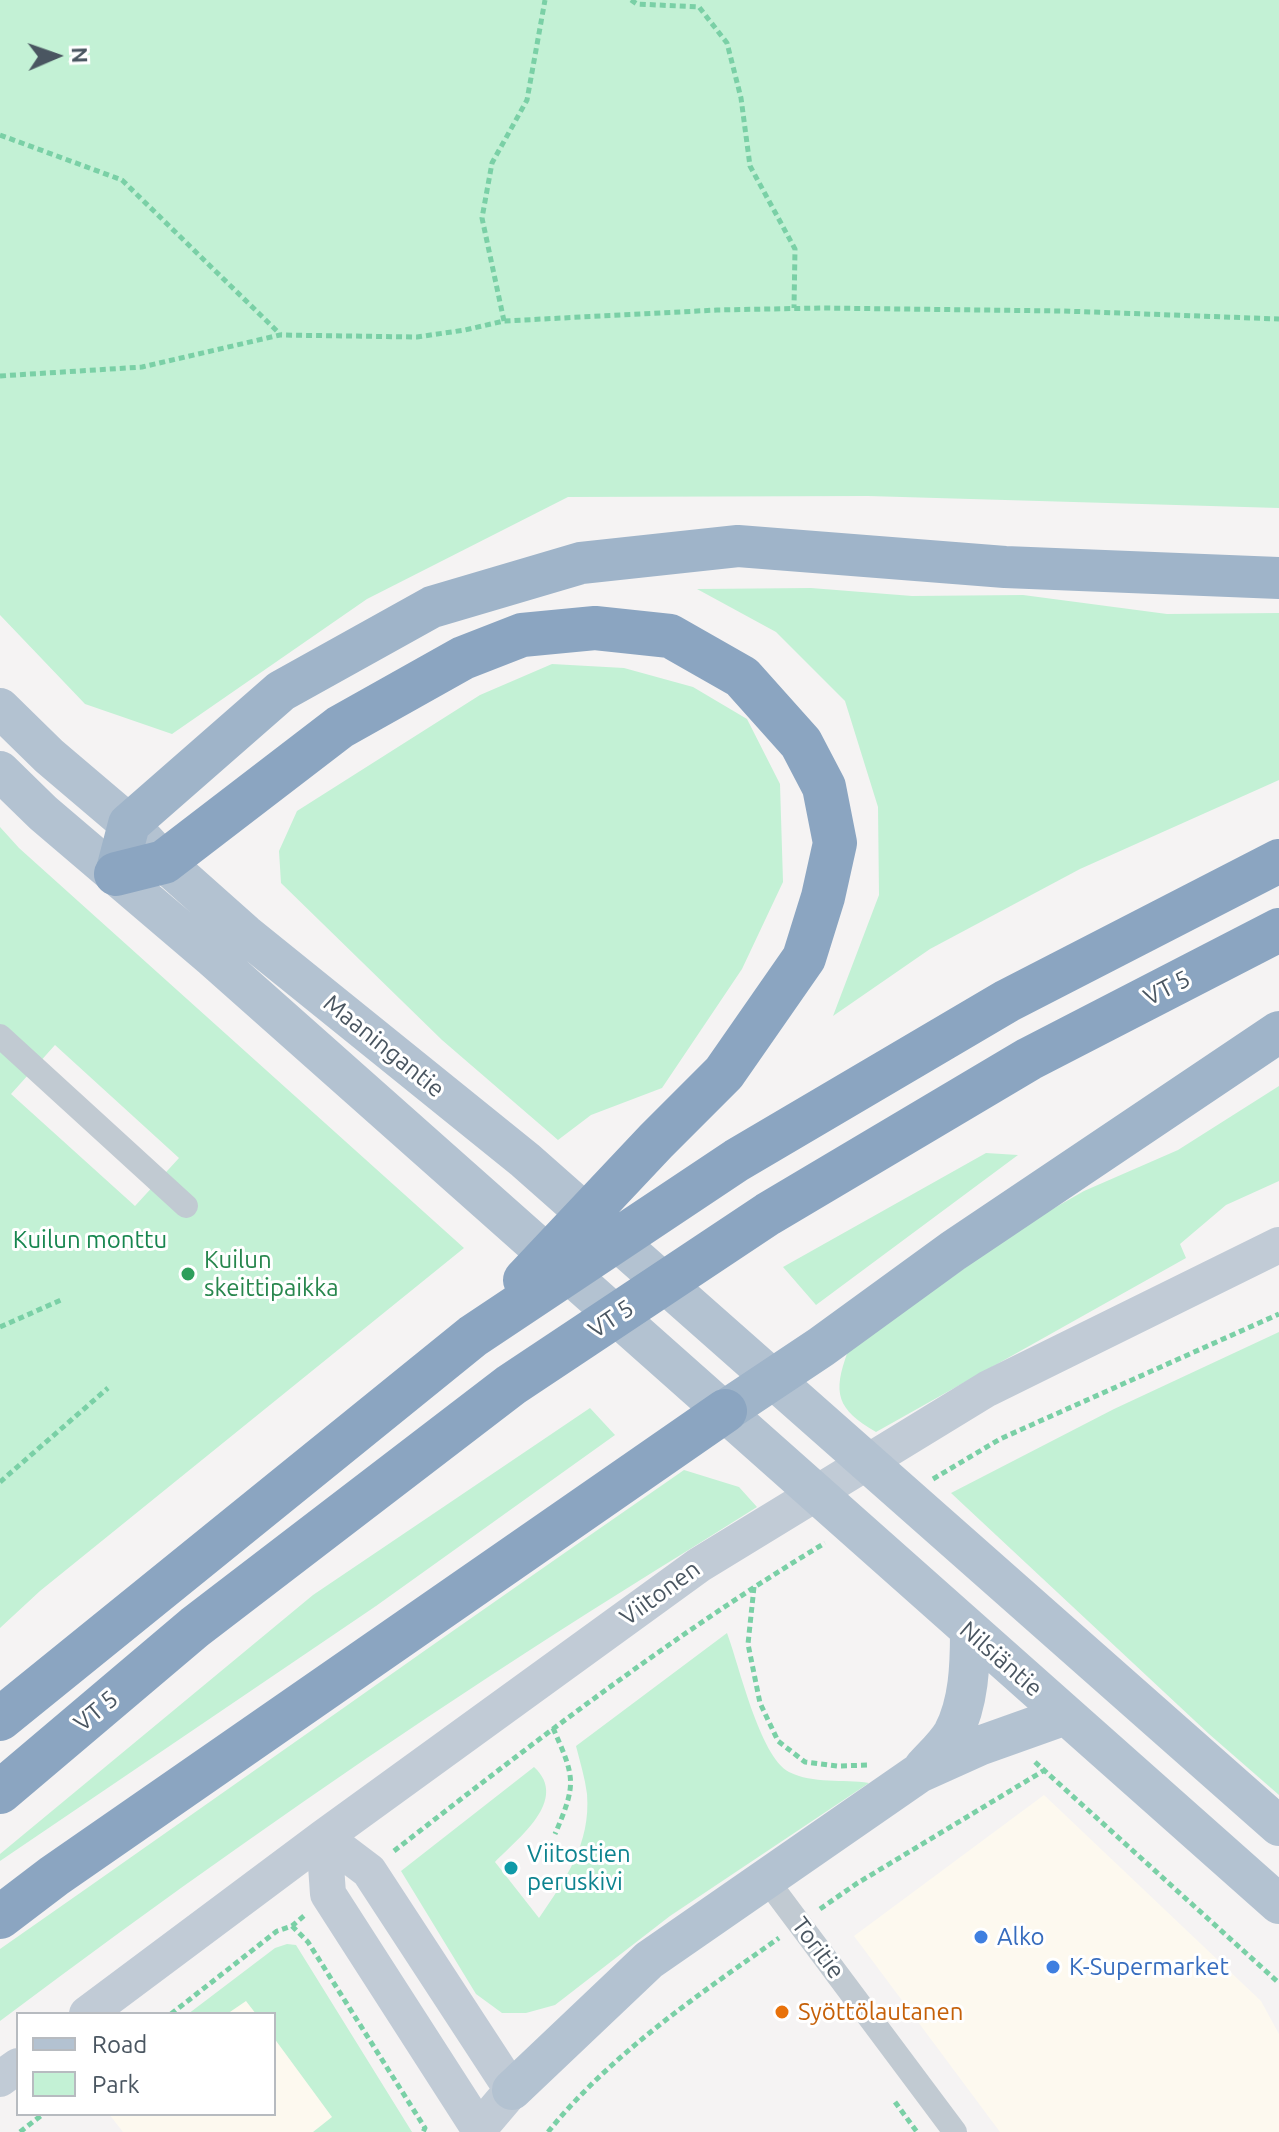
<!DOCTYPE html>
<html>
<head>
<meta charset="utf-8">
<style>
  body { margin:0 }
  #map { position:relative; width:1279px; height:2132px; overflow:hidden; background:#f5f3f3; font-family:Ubuntu,sans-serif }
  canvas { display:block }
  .legend { position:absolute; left:16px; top:2012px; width:260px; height:104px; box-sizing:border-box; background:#fff; border:2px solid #b7bbc0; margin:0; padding:10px 14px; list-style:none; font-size:24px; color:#4a5661 }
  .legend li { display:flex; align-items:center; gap:16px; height:40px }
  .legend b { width:40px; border:2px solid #b7bbc0 }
  .north { position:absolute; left:16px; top:16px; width:80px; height:80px; -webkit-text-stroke:6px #fff; paint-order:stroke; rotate:88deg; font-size:22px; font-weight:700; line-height:32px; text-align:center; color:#4a5661 }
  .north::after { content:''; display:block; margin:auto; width:28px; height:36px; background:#4a5661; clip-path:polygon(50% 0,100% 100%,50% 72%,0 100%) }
</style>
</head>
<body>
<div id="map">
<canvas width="1279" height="2132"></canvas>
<ul class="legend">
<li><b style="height:10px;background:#b3c2d1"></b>Road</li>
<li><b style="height:22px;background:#c3f1d5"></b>Park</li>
</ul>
<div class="north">N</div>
</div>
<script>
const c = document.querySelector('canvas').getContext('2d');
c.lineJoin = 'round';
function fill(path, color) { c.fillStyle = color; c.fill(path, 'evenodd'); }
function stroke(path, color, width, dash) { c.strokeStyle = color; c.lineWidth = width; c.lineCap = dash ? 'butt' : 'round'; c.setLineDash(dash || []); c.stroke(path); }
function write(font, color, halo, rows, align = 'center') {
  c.font = font + ' Ubuntu,sans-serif'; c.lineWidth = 6; c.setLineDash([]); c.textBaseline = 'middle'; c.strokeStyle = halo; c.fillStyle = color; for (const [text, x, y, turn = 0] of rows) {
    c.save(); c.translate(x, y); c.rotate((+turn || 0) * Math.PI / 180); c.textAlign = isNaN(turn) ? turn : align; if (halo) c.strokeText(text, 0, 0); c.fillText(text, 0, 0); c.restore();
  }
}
fill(new Path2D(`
  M1044,1795l217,206 18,33v98h-279l-146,-196z
  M266,1977l122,155h-265l-14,-18h165v-100h-61z`), '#fdf9ef');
fill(new Path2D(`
  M0,0h1279v508l-411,-12 -300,1 -201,102 -195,135 -87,-30 -85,-89z
  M811,588l101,8 111,-1 144,19 112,-1v167l-199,89 -150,80 -97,67 46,-121 -1,-88 -33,-106 -69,-69 -79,-43z
  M552,664l72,4 69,19 54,32 33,65 3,98 -41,87 -80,119 -71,27 -33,25 -116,-100 -161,-157 -2,-32 18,-40 183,-116z
  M0,827l19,21 445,400 -424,343 -40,37zM55,1045l124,113 -44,48 -124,-112z
  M1279,1086v95l-53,24 -46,39 6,14 -310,174c-39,-23 -44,-38 -28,-81l180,-128 56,-32 94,-41z
  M986,1153l32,2 -202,150 -33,-38z
  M1279,1332v463l-70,-61 -258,-241 163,-84z
  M590,1408l25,27 -239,171 -376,255v-7l313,-259z
  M684,1470l55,17 18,20c-89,56 -179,111 -267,169 -167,109 -330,225 -490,345v-72c228,-159 455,-321 684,-479z
  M727,1633c12,32 33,124 62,139 24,12 54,7 80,11l-199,133 -115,89 -29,8h-24l-26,-19 -75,-123 133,-104c36,33 -17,72 -39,95l44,56c26,-38 52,-74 48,-124 -2,-16 -7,-32 -11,-48z
  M287,1944l9,1 116,187h-99l19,-15 -58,-79v-24h-18l-10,-13 -19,13h-39l87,-66z`), '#c3f1d5');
stroke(new Path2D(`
  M631,0l6,4 62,3 28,36 14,55 9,68 45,83 -1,59
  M0,135l122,45 158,154
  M504,321l-22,-103 10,-55 35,-63 18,-100
  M0,376l142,-9 138,-32 137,2 48,-7 39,-9 213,-11 104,-2 243,3 215,8
  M0,1327l61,-27
  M933,1479l67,-40 279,-125
  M0,1482l108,-94
  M754,1587l-6,57 12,59 18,38 27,21 32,4 33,-1
  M553,1728c22,50 24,55 2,106
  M1035,1762l244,221
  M394,1851c140,-109 280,-217 431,-308
  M820,1909l36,-25 187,-113
  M292,1926l16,16 117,186 -2,4
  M171,2014l106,-83 15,-5 13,-11
  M895,2102l22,30
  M20,2132l23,-18
  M548,2132c63,-78 150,-137 231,-194`), '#7ad0a6', 5, [6, 4]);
stroke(new Path2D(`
  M0,1036l186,170
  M766,1879l189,253`), '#c1cad2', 24);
stroke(new Path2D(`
  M324,1837l45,34 143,219 -33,39 -151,-235z
  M87,2014l237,-177 375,-272 288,-176 292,-144
  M0,2079l18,-13`), '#c1cbd6', 36);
stroke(new Path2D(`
  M0,708l49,48 80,68 35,38 81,72 280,226 754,666
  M0,771l43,42 169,144 1067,947
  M924,1767c9,-10 22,-22 29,-34 16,-30 17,-68 17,-101
  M512,2090l137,-130 270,-187 60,-27 87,-31`), '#b3c2d1', 40);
stroke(new Path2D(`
  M116,874l13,-50 152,-133 151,-84 149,-44 157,-17 267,21 274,11
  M725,1411l96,-64 132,-96 326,-219`), '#9fb4c9', 42);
stroke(new Path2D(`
  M116,874l48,-12 176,-135 123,-69 59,-23 73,-7 75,8 72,41 59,66 23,44 11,56 -12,54 -19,61 -80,115 -68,68 -131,139
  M0,1719l473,-383 264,-176 270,-159 272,-140
  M0,1792l195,-165 316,-242 257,-171 261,-155 250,-129
  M0,1917l54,-41 671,-465`), '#8ba5c1', 44);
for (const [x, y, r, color] of [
  [188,1274,8,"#2e9e5b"],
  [511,1868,8,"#0f9aa8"],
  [981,1937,8,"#3f7fe0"],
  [1053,1967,8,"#3f7fe0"],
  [782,2012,8,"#e8710a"]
]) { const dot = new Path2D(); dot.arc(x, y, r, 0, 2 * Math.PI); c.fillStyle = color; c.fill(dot); stroke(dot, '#fff', 3); }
write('24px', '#4a5661', '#fff', [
  ["VT 5",1167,988,-27],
  ["Maaningantie",384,1046,39],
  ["VT 5",611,1319,-34],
  ["Viitonen",660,1593,-36],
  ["Nilsiäntie",1001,1659,41],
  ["VT 5",96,1711,-40],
  ["Toritie",818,1948,53]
]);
write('24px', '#17864f', '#fff', [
  ["Kuilun monttu",90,1240]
]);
write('24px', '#27864d', '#fff', [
  ["Kuilun",204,1260],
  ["skeittipaikka",204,1288]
], 'left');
write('24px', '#0d838f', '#fff', [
  ["Viitostien",527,1854],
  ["peruskivi",527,1882]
], 'left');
write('24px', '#366cbe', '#fff', [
  ["Alko",997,1937],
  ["K-Supermarket",1069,1967]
], 'left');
write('24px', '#c56008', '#fff', [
  ["Syöttölautanen",798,2012]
], 'left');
</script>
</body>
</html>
